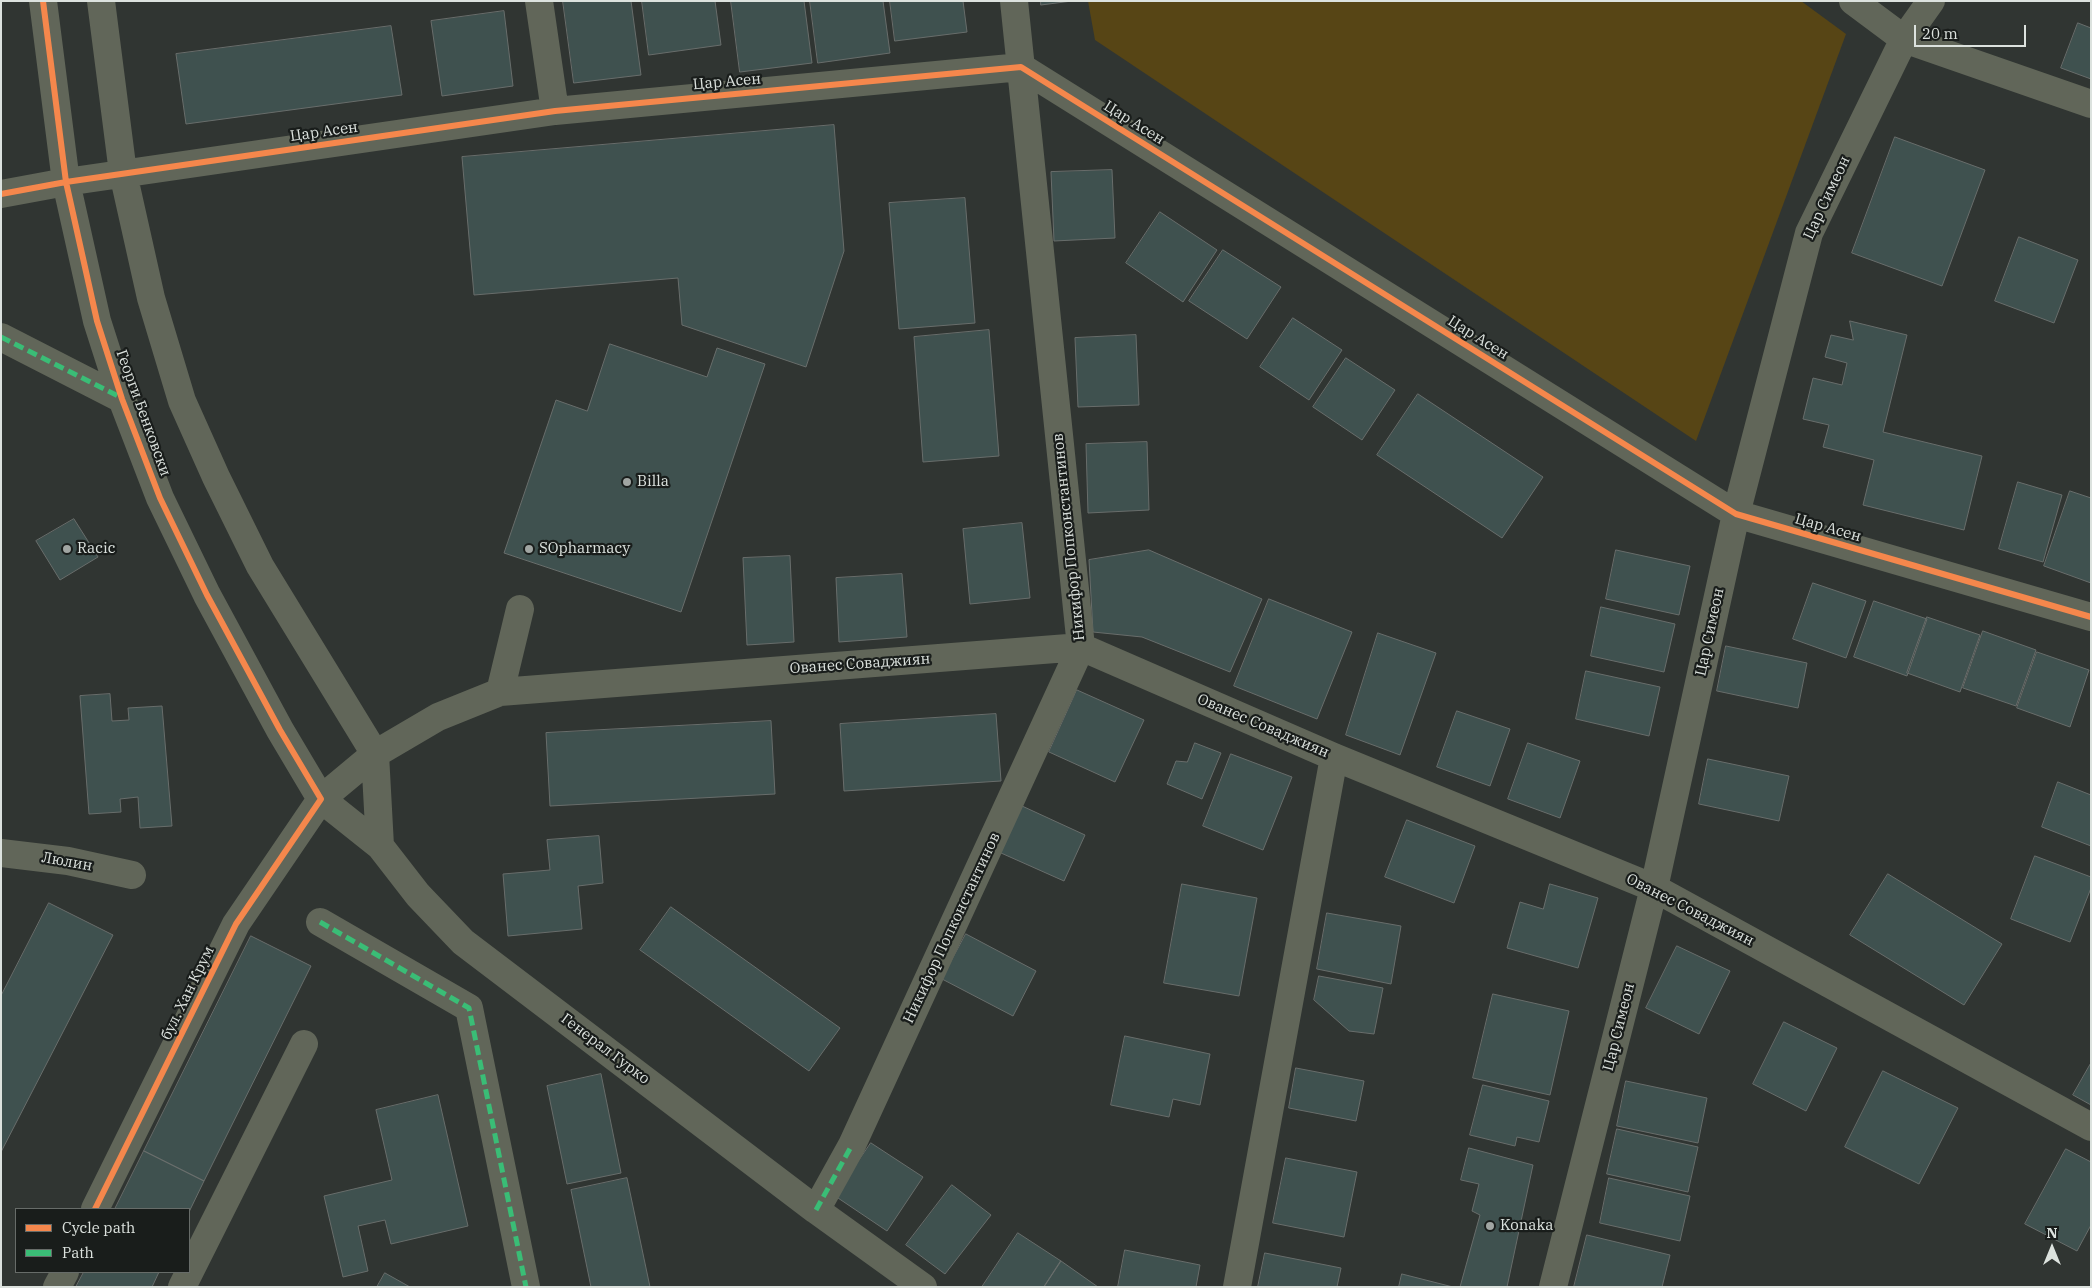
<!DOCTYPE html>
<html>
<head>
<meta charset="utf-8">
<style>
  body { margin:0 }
  #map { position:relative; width:2092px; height:1288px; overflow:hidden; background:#303532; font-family:"IBM Plex Serif",serif }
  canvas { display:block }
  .frame { position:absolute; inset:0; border:2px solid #dce2de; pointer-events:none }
  .legend { position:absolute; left:15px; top:1208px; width:175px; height:65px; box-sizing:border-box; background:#191d1b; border:1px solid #676c69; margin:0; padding:6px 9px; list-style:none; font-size:15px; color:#dce2de }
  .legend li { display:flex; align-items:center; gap:10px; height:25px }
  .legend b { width:25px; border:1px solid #676c69 }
  .north { position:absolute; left:2027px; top:1223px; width:50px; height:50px; -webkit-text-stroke:4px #191d1b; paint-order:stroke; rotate:0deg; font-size:14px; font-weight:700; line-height:20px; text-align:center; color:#dce2de }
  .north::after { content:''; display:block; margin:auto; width:18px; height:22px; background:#dce2de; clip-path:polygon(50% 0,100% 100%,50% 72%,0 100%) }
  .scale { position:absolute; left:1914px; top:25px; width:112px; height:22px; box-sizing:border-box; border:2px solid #dce2de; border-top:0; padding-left:6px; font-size:15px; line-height:18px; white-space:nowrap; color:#dce2de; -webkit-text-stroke:4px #191d1b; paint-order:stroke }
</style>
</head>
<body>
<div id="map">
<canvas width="2092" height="1288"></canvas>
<div class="frame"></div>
<ul class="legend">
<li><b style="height:6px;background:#f5874c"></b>Cycle path</li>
<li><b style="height:6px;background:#3abd76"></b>Path</li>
</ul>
<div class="north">N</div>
<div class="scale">20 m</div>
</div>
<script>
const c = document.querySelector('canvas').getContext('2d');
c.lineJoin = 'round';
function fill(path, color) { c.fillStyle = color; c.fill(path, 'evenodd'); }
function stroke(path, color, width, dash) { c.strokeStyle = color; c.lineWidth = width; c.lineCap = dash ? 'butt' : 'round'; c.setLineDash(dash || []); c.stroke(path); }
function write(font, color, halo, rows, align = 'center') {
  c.font = font + ' "IBM Plex Serif",serif'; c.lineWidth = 4.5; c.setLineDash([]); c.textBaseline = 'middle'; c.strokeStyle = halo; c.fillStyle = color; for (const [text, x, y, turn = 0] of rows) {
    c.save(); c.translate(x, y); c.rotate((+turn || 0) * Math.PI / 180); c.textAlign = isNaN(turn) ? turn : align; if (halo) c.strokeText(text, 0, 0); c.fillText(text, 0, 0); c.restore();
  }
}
fill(new Path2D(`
  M1088,1h713l45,33 -150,407 -601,-401z`), '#574515');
const building = new Path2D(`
  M563,1h68l10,74 -67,8z
  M642,1h73l6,44 -72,10z
  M731,1h73l8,62 -72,9z
  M810,1h73l7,52 -72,10z
  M890,1h73l4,31 -72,9z
  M1041,1h31l-31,4z
  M504,11l9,75 -71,10 -11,-75z
  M2078,23l13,5v51l-30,-11z
  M391,26l11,69 -216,29 -10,-70z
  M834,125l10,126 -38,116 -124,-42 -4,-47 -204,17 -12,-138z
  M1895,137l90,33 -43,116 -90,-33z
  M1112,170l3,68 -61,3 -3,-69z
  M965,198l10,125 -76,6 -10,-126z
  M1160,212l57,38 -34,52 -57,-39z
  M2019,237l59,23 -24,63 -59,-22z
  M1223,250l58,37 -34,52 -58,-38z
  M1293,318l49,32 -33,50 -49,-33z
  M1850,321l57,14 -24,97 99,24 -18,74 -101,-25 11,-45 -51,-13 6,-22 -26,-6 10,-41 29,7 5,-22 -22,-6 6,-22 22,5z
  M989,330l10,126 -76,6 -9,-125z
  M1136,335l3,70 -61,2 -3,-69z
  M610,344l97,33 10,-29 48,16 -84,248 -177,-59 52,-153 31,11z
  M1346,358l49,32 -33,50 -49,-33z
  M1418,394l125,83 -41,61 -125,-83z
  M1147,442l2,68 -61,3 -2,-69z
  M2018,482l44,13 -19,67 -44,-13z
  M2070,491l21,7v85l-47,-17z
  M74,519l24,38 -38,23 -24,-39z
  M1022,523l8,75 -60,6 -7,-75z
  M1149,550l113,49 -32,73 -88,-35 -49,-5 -4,-72z
  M1616,550l74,16 -11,49 -73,-16z
  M790,556l4,86 -47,3 -4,-87z
  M902,574l5,63 -68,5 -3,-64z
  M1813,583l53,18 -20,57 -53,-19z
  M1269,599l83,33 -35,87 -83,-33z
  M1874,601l53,18 -20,57 -53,-19z
  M1601,607l74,17 -11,48 -73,-16z
  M1927,617l53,18 -20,57 -53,-19z
  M1983,631l53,19 -20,56 -53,-18z
  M1378,633l58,20 -36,102 -54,-20z
  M1726,646l81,17 -9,45 -81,-17z
  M2037,652l52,18 -19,57 -53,-19z
  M1586,671l74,16 -11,49 -73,-17z
  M1077,690l67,30 -29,62 -66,-30z
  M110,694l2,27 17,-1 -1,-12 34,-2 10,120 -32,2 -2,-31 -18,2 1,13 -32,2 -9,-118z
  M1457,711l53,18 -20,57 -53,-19z
  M996,714l5,67 -157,10 -4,-67z
  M771,721l4,73 -225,12 -4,-73z
  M1195,743l26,10 -19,46 -35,-15 9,-23 11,1z
  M1528,743l52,18 -20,57 -52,-19z
  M1231,754l61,23 -29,73 -60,-24z
  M1708,759l81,17 -10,45 -80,-17z
  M2058,782l33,13v51l-49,-19z
  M1022,806l63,29 -21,46 -63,-28z
  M1407,820l68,26 -21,57 -69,-26z
  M599,836l4,47 -25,3 4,43 -74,7 -5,-62 47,-4 -3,-30z
  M2035,856l56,21v11l-21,54 -59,-23z
  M1888,874l114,70 -38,61 -114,-70z
  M1182,884l75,14 -18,98 -75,-13z
  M1550,884l48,14 -20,70 -71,-20 13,-46 23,7z
  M49,903l64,32 -112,217v-156z
  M671,907l169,121 -31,43 -169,-121z
  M1327,913l74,13 -10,58 -74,-15z
  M966,934l70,37 -23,45 -71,-37z
  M251,936l60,30 -107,215 -60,-30z
  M1677,946l53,25 -31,63 -53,-26z
  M1319,976l64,12 -9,46 -25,-3 -35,-31z
  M1493,994l76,17 -19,84 -77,-17z
  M1784,1022l53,26 -31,63 -53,-27z
  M1125,1036l85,18 -10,51 -27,-6 -4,18 -58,-12z
  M2091,1063v42l-18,-10z
  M1296,1068l68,13 -8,40 -67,-13z
  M1883,1071l75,37 -39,76 -74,-37z
  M601,1074l20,99 -54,11 -20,-98z
  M1626,1081l81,17 -9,45 -81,-17z
  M1483,1085l66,16 -10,41 -22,-5 -2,9 -45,-11z
  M438,1095l30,131 -77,18 -6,-24 -27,6 10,45 -25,6 -19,-81 68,-16 -16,-70z
  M1617,1129l81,18 -10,45 -81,-18z
  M871,1143l52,34 -36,54 -52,-35z
  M1469,1148l64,17 -26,122h-47l20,-72 -8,-4 7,-27 -18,-4z
  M2066,1149l25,13v63l-14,26 -52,-27z
  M144,1151l60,30 -15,31v-3h-74z
  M1286,1158l71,14 -13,65 -71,-14z
  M627,1178l23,109h-59l-20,-97z
  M1609,1178l81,18 -10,45 -80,-18z
  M952,1185l39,30 -46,59 -39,-29z
  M1018,1233l43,28 -17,26h-62z
  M1587,1235l83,20 -8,32h-88z
  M1125,1250l75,15 -4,22h-78z
  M1265,1253l76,15 -4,19h-79z
  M1061,1261l37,26h-54z
  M84,1272h75l-7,15h-76z
  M385,1273l25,14h-33z
  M1402,1274l51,13h-54z`);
fill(building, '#3f514f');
stroke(building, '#686d6b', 1);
stroke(new Path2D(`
  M43,1l23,181 31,139 25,78 38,99 47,97 73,135 41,69 59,47
  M101,1l22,172 28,125 31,103 34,76 44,89 115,188 5,92 38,49 45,47 353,268 107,77
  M539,1l16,110
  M1853,1l51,38 187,65
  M1,194l65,-12 489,-71 466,-44 715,447 355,103
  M1,337l121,62
  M500,692l20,-83
  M1,853l67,8 64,14
  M320,922l149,86 57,279
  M95,1209l141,-285 85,-125 54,-45 63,-37 62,-25 581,-45 253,110 320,131 437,239
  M816,1210l36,-65 229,-498 -67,-646
  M57,1287l8,-15
  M182,1287l122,-243
  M1237,1287l97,-530
  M1553,1287l101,-399 82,-374 73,-281 95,-194 27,-38`), '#616659', 28);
stroke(new Path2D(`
  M1,337l121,61
  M320,922l149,86 57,279
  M816,1210l36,-65`), '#3abd76', 5, [10, 5]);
stroke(new Path2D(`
  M43,1l23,181 31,139 25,78 38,99 47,97 73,135 41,69 -85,125 -141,285
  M1,194l65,-12 489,-71 466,-44 715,447 355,103`), '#f5874c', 6);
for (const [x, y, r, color] of [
  [627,482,5,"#a0a5a2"],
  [67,549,5,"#a0a5a2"],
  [529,549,5,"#a0a5a2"],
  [1490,1226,5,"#a0a5a2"]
]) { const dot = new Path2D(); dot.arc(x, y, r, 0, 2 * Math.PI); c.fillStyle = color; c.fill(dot); stroke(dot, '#191d1b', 2); }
write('15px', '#dce2de', '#191d1b', [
  ["Цар Асен",727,82,-5],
  ["Цар Асен",1134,123,32],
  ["Цар Асен",324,132,-8],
  ["Цар Симеон",1827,198,-65],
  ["Цар Асен",1478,338,32],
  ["Георги Бенковски",143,413,70],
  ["Цар Асен",1828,528,16],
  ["Никифор Попконстантинов",1069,537,-96],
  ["Цар Симеон",1710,632,-78],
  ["Ованес Соваджиян",860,664,-4],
  ["Ованес Соваджиян",1263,726,23],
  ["Люлин",67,862,10],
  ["Ованес Соваджиян",1690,910,27],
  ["Никифор Попконстантинов",952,928,-65],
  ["бул. Хан Крум",188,993,-64],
  ["Цар Симеон",1619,1027,-76],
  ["Генерал Гурко",605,1049,37]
]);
write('15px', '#dce2de', '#191d1b', [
  ["Billa",637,482],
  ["Racic",77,549],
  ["SOpharmacy",539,549],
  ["Konaka",1500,1226]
], 'left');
</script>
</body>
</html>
